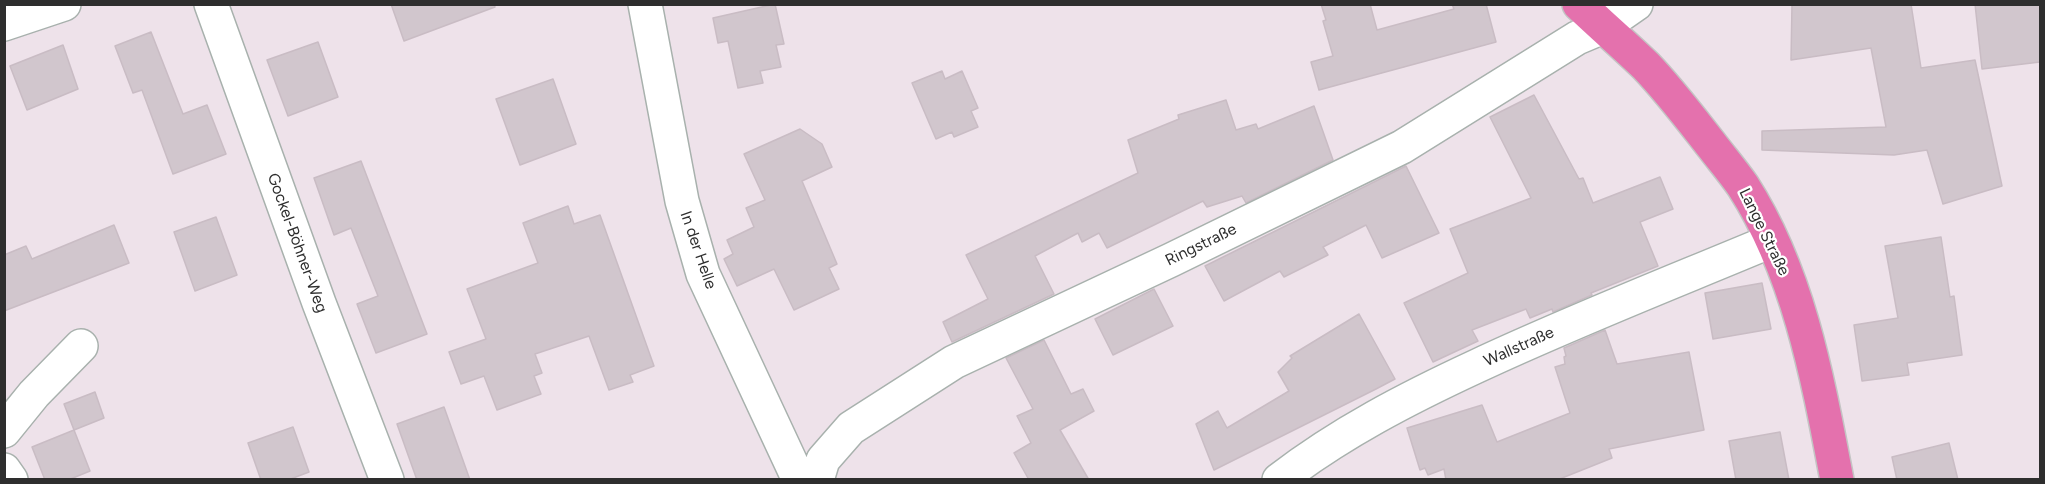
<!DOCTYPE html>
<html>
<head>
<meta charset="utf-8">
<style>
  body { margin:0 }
  #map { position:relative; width:2045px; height:484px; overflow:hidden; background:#eee2ea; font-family:Figtree,sans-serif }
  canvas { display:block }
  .frame { position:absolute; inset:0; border:6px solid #2e2e2e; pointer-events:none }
</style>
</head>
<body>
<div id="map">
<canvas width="2045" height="484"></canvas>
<div class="frame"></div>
</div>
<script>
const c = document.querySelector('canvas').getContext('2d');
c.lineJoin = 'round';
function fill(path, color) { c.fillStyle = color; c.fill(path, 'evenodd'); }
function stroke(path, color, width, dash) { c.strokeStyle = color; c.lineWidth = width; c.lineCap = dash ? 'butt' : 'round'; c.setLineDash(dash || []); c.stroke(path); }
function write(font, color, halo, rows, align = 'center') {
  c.font = font + ' Figtree,sans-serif'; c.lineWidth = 4.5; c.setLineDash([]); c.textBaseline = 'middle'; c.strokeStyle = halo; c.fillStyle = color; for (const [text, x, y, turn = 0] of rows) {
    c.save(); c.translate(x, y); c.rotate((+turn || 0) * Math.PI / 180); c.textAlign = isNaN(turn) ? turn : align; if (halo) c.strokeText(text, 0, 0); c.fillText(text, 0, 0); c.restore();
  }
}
const building = new Path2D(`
  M391,4h103l1,3 -91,34z
  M775,4l9,40 -8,1 5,22 -21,4 3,12 -25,5 -10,-47 -10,2 -5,-25z
  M1321,4h49l7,26 77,-21 -2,-5h34l10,38 -177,48 -8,-28 22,-6 -10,-35 3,-1z
  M1792,4h119l10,64 54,-8 27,126 -59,18 -16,-54 -33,5 -132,-5v-19l124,-4 -15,-79 -80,12z
  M1975,4h65v58l-58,7z
  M151,32l32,82 24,-9 19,49 -53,20 -31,-84 -9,3 -18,-47z
  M318,42l20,55 -50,19 -21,-56z
  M63,45l15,44 -51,21 -17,-44z
  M942,71l3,8 17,-8 16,37 -7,3 7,16 -24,10 -2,-5 -16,7 -24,-56z
  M553,79l23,65 -56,21 -24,-66z
  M1534,95l45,84 4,-1 10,25 67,-26 13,32 -33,13 18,44 -67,27 1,2 -39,17 -1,-3 -22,9 -4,-9 -54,21 6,11 -45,21 -29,-59 64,-30 -18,-44 81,-31 -41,-81z
  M1226,100l10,30 20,-6 2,5 56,-23 19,54 -87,43 -4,-7 -35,11 -4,-6 -96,47 -8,-15 -17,9 -4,-9 -43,23 19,38 -102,48 -9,-20 45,-23 -22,-44 172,-82 -10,-33 51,-21 -1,-4z
  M800,129l22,15 10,23 -30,14 35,83 -8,4 10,21 -45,21 -20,-41 -37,17 -13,-27 9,-5 -6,-14 27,-13 -8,-19 19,-8 -21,-46z
  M361,161l66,173 -51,19 -19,-49 21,-8 -27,-68 -17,7 -20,-57z
  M1406,166l33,67 -57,25 -16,-33 -43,22 5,8 -44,22 -4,-6 -56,30 -19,-35z
  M568,206l6,18 26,-9 54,151 -24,9 3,7 -24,8 -20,-54 -54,18 7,19 -8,3 7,18 -44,16 -13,-34 -23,8 -12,-32 37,-13 -19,-50 71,-26 -15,-40z
  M216,217l21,58 -42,16 -21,-59z
  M114,225l15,38 -125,48v-56l22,-9 6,13z
  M1941,237l9,60 4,-1 8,59 -55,8 2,12 -47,6 -8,-56 44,-7 -13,-72z
  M1762,283l9,46 -58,10 -8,-46z
  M1154,289l19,37 -60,29 -18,-36z
  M1359,314l36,65 -19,10 -162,81 -18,-46 22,-13 9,17 62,-37 -11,-19 14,-14 -2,-2z
  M1605,330l12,34 72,-12 15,78 -95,19 3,9 -55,22h-111l-2,-11 -16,6 -3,-7 -5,2 -13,-42 75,-23 15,37 73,-29 -15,-46 10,-3 -1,-7 2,-1 -2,-8z
  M1044,340l27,54 12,-5 11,22 -34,19 29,50h-60l-15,-27 17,-10 -14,-27 16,-7 -27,-51z
  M95,392l9,26 -30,12 16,41 -22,9h-23l-13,-33 42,-17 -10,-26z
  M444,407l26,73h-53l-20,-56z
  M293,427l16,45 -21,8h-27l-13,-37z
  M1780,432l9,48h-53l-7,-39z
  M1949,443l9,37h-61l-5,-23z`);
fill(building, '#d1c6cd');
stroke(building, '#c9bcc4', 1.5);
const minor = new Path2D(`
  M211,4l108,299 68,177
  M645,4l37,197 21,73 96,206
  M4,24l60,-20
  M4,431l30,-37 47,-48
  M4,470l7,10
  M817,480l6,-20 28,-32 103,-66 217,-102 231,-113 175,-109 26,-11 33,-23
  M1279,480c61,-47 129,-82 198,-114 96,-45 196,-84 294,-125`);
const major = new Path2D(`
  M1579,4c22,21 45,41 67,62 24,25 45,53 67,81 10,13 21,26 30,39 56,87 75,194 94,294`);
stroke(minor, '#a8b1ad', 36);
stroke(major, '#c4c4c4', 36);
stroke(minor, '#fff', 33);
stroke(major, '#e471ad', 33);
write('16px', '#2e2e2e', '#fff', [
  ["Lange Straße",1764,232,64],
  ["Gockel-Böhner-Weg",297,243,70],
  ["Ringstraße",1201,245,-26],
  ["In der Helle",698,250,71],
  ["Wallstraße",1519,347,-24]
]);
</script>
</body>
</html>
